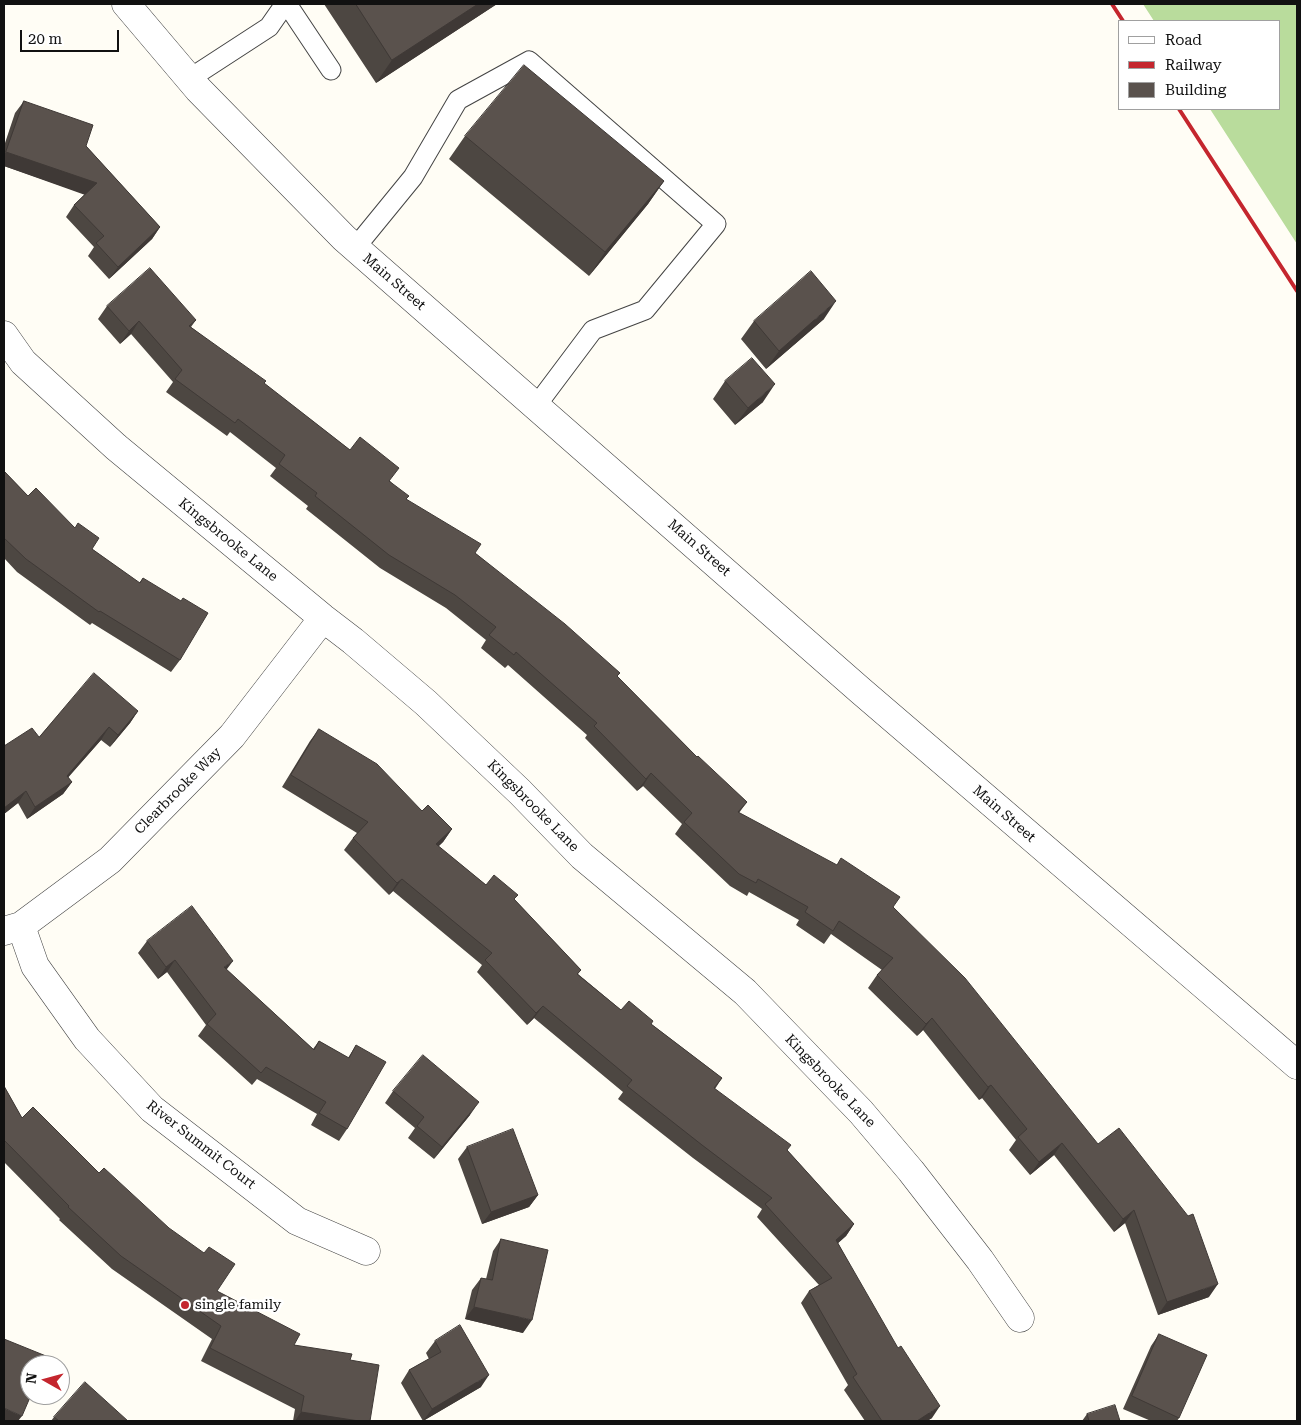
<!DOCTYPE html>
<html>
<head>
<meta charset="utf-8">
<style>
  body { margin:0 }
  #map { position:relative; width:1301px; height:1425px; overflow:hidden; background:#fffdf5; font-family:"Roboto Serif",serif }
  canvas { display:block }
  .frame { position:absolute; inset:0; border:5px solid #111; pointer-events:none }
  .legend { position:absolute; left:1118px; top:20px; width:162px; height:90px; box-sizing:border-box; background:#fff; border:1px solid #a0a0a0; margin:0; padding:6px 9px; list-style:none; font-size:15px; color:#111 }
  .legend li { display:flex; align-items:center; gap:10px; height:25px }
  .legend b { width:25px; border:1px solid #a0a0a0 }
  .north { position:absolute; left:20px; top:1355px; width:50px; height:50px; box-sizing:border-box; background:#fff; border:1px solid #a0a0a0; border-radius:50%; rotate:277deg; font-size:14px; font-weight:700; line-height:20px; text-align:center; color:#111 }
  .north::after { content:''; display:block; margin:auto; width:18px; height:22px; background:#c4262e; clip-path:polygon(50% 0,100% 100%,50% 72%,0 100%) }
  .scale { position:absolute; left:20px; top:30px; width:99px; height:22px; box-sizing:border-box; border:2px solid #111; border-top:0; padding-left:6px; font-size:15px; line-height:18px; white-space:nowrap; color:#111; -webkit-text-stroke:4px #fff; paint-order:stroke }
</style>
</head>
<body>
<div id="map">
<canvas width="1301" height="1425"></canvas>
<div class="frame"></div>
<ul class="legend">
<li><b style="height:6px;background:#fff"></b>Road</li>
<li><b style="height:6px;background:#c4262e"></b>Railway</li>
<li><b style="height:14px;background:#5a524d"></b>Building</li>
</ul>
<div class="north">N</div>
<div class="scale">20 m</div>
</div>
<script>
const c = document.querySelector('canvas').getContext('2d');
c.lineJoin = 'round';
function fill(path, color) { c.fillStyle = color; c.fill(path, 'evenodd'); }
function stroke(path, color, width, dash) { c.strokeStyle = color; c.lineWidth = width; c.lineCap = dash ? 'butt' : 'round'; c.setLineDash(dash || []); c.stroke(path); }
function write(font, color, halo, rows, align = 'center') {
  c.font = font + ' "Roboto Serif",serif'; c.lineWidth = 5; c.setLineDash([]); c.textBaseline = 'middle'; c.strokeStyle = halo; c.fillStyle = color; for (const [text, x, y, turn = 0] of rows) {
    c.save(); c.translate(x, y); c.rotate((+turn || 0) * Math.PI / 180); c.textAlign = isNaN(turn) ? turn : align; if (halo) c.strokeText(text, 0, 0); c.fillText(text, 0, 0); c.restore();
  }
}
fill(new Path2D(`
  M1143,4h154v240l-87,-135h70v-88h-126z`), '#b9dc9c');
const service = new Path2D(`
  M287,4l44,66
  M189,79l80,-52 16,-23
  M355,248l58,-71 45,-77 71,-39 187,163 -71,86 -52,20 -57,76`);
const minor = new Path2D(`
  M4,335l19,27 93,85 207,171 30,23 73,62 94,89 62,64 163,136 116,120 50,59 69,89 40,58
  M21,926l14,40 52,73 65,70 145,112 69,30
  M4,931l17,-5 89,-66 122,-124 91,-118`);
const tertiary = new Path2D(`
  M126,4l72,85 146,149 517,453 436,374`);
stroke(service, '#444', 21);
stroke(minor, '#444', 29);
stroke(tertiary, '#444', 29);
stroke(service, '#fff', 19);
stroke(minor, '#fff', 28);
stroke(tertiary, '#fff', 28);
stroke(new Path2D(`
  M1112,4l11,17
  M1179,109l118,182`), '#c4262e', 4);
fill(new Path2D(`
  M324,4h173l-121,79z
  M24,101l62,45 74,81 -8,12 -43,40 -21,-23 6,-9 -28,-30 8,-12 11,-11 -81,-28v-20l11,-33z
  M465,136l199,45 -16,23 -59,72 -140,-117z
  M107,306l89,14 -5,7 199,154 16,18 69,54 145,120 -3,3 80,81 50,45 -8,11 154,94 316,390 -51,18 -33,-92 -11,9 -60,-77 -24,20 -21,-25 7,-10 -34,-42 -3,2 -56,-70 -6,6 -49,-48 9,-13 5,-5 -51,-36 -7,10 -28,-19 3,-5 -50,-28 -2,4 -17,-10 -55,-52 7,-10 -39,-38 -6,5 -52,-53 2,-3 -79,-70 -3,3 -24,-20 5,-8 -40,-32 -66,-40 -74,-59 2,-3 -38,-30 6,-8 -46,-36 -3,4 -61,-44 7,-10 -42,-48 -11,10 -22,-25z
  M824,319l-58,50 -25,-30 13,-18z
  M725,381l38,21 -28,23 -22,-26z
  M4,471l24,25 64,53 47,34 4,-5 37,82 -9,12 -79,-49 -2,2 -73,-53 -13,-14z
  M138,711l-8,12 -20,24 -9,-7 -33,37 4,5 -9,12 -36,25 -9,-16 -14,11v-68z
  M319,729l103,82 30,18 -9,13 -5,4 48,39 28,14 67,71 -3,4 43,36 30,14 71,54 -7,11 72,61 67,74 -8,12 -8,7 94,175 -5,3h-62l-21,-31 4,-5 -47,-82 8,-12 10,-6 -62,-68 5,-8 -69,-51 -75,-59 5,-7 -89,-74 -7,7 -50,-53 5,-7 -89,-74 -4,4 -45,-45 9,-12 4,-5 -75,-46 28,-46z
  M147,941l80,29 86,79 6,-8 29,17 8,-13 -9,84 -8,12 -28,-16 6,-11 -60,-35 -5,6 -54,-49 8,-11 -39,-53 -9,7 -20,-26z
  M4,1086l18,32 195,173 77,54 56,15 20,61h-77l2,-12 -94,-48 11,-22 -100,-70 -53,-49 1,-1 -56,-57z
  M393,1091l77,24 -36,44 -26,-21 7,-10 -30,-25z
  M467,1147l71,48 -9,12 -47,17 -24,-65z
  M501,1239l22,94 -58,-14 7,-29 9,-12 5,1 7,-28z
  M1159,1334l20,84 -2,3h-26l-28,-12 28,-63z
  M435,1341l46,46 -58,34 -22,-38 8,-13 20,-11 -3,-6z
  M1087,1414l33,7h-38z
  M54,1417l74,4h-77z`), '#4d4742');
fill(new Path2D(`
  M478,4h19l-121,79 16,-23z
  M6,152l91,31 -9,13 -84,-30v-11z
  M664,181l-16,23 -59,72 16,-24z
  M160,227l-8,12 -43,40 9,-12z
  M836,301l-12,18 -58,50 13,-18z
  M139,321l-8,13 -11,10 9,-13z
  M775,384l-12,18 -28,23 13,-17z
  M138,711l-8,12 -20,24 8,-12z
  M109,727l-8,13 -42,48 8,-12z
  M651,773l-8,13 -6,5 9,-12z
  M72,782l-9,12 -36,25 8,-12z
  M26,791l-8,12 -14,11v-6z
  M452,829l-9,13 -15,15 8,-13z
  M402,879l-9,12 -4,4 8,-12z
  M175,960l-8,12 -9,7 8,-12z
  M233,961l-9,12v-6z
  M543,1006l-9,12 -7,7 9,-12z
  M932,1018l-9,12 -6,6 9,-12z
  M991,1085l-9,13 -3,2 9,-13z
  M479,1102l-9,13 -36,44 8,-12z
  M1062,1143l-8,12 -24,20 9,-13z
  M538,1195l-9,12 -47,17 9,-12z
  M1134,1210l-9,13 -11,9 9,-13z
  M854,1224l-8,12 -18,16 8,-12z
  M1218,1284l-9,13 -51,18 9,-13z
  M474,1307l58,13 -9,13 -58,-14z
  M489,1375l-8,12 -58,34 9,-12z
  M940,1406l-8,12 -5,3h-10z
  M4,1408l18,8 -4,5h-14z
  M301,1412l58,9h-64z`), '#3f3936');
const building = new Path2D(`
  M356,4h122l-86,56z
  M524,65l140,116 -59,71 -140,-116z
  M24,101l69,24 -7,21 74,81 -42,40 -22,-24 8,-7 -30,-31 23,-22 -91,-31z
  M150,268l46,52 -7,6 77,55 -2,2 86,67 10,-13 39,31 -10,13 20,15 -3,3 75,45 -6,9 90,71 55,49 -3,3 80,81 1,-1 49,46 -9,10 99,53 4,-7 59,39 -7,10 72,71 133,166 21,-16 69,88 5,-2 25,70 -51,18 -33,-92 -11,9 -61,-76 -23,19 -21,-25 9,-8 -36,-44 -3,2 -56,-69 -6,6 -49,-49 16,-17 -54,-37 -6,10 -28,-19 3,-5 -50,-28 -2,4 -17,-9 -55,-52 8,-9 -41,-40 -5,6 -52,-53 3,-3 -81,-71 -2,3 -25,-20 7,-8 -41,-32 -66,-40 -74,-59 2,-3 -38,-29 6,-9 -47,-36 -3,4 -60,-44 7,-9 -43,-49 -10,10 -22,-25z
  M811,271l25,30 -57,50 -25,-30z
  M752,358l23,26 -27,24 -23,-27z
  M4,471l24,25 8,-8 39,40 3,-5 21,15 -7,11 48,34 3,-5 38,23 2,-3 25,15 -28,47 -80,-49 -1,1 -73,-53 -22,-21z
  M94,673l44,38 -20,24 -9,-8 -42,49 5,6 -37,25 -9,-16 -22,17v-62l28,-18 7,9z
  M319,729l58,35 45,47 6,-6 24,24 -16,15 50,41 8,-10 24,20 -4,4 67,71 -4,4 44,36 8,-9 24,20 -2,3 71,54 -8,10 77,57 -4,5 67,74 -18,16 62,108 3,-2 39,60 -23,15h-35l-29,-44 4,-3 -48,-83 23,-13 -67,-74 7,-6 -70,-53 -75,-59 5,-6 -89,-74 -7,7 -51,-53 7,-7 -90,-74 -5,4 -44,-45 15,-16 -77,-47z
  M192,906l41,55 -9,6 90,83 5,-9 30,17 7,-13 30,17 -39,67 -28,-16 7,-11 -60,-35 -5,6 -54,-49 9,-10 -41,-54 -9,7 -19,-26z
  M423,1055l56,47 -37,45 -25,-21 7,-9 -31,-26z
  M4,1086l18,32 11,-11 66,66 5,-5 65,60 35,25 5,-6 26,17 -18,27 83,43 -6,11 58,9 -2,6 29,5 -9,56h-11l-58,-9 3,-16 -94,-48 11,-22 -100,-70 -53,-49 1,-1 -65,-66z
  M513,1129l25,66 -47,17 -24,-65z
  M501,1239l47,11 -16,70 -58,-13 7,-29 11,2z
  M460,1325l29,50 -57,34 -23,-39 32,-18 -6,-11z
  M1159,1334l48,21 -28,63 -47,-22z
  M4,1339l42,17 -3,9h-13l1,30 -9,21 -18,-8z
  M85,1382l43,39h-69l-5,-4z
  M1115,1405l5,16h-31l-2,-7z`);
fill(building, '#5a524d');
stroke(building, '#3f3936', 1);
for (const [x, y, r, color] of [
  [185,1305,5,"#c4262e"]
]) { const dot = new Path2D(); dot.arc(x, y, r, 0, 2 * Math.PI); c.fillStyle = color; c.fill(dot); stroke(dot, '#fff', 2); }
write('14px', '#111', '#fff', [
  ["Main Street",394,282,41],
  ["Kingsbrooke Lane",228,540,39],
  ["Main Street",699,548,41],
  ["Clearbrooke Way",178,791,-45],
  ["Kingsbrooke Lane",533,806,45],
  ["Main Street",1004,814,41],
  ["Kingsbrooke Lane",830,1081,46],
  ["River Summit Court",201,1145,38]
]);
write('14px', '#111', '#fff', [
  ["single family",195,1305]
], 'left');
</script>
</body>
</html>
